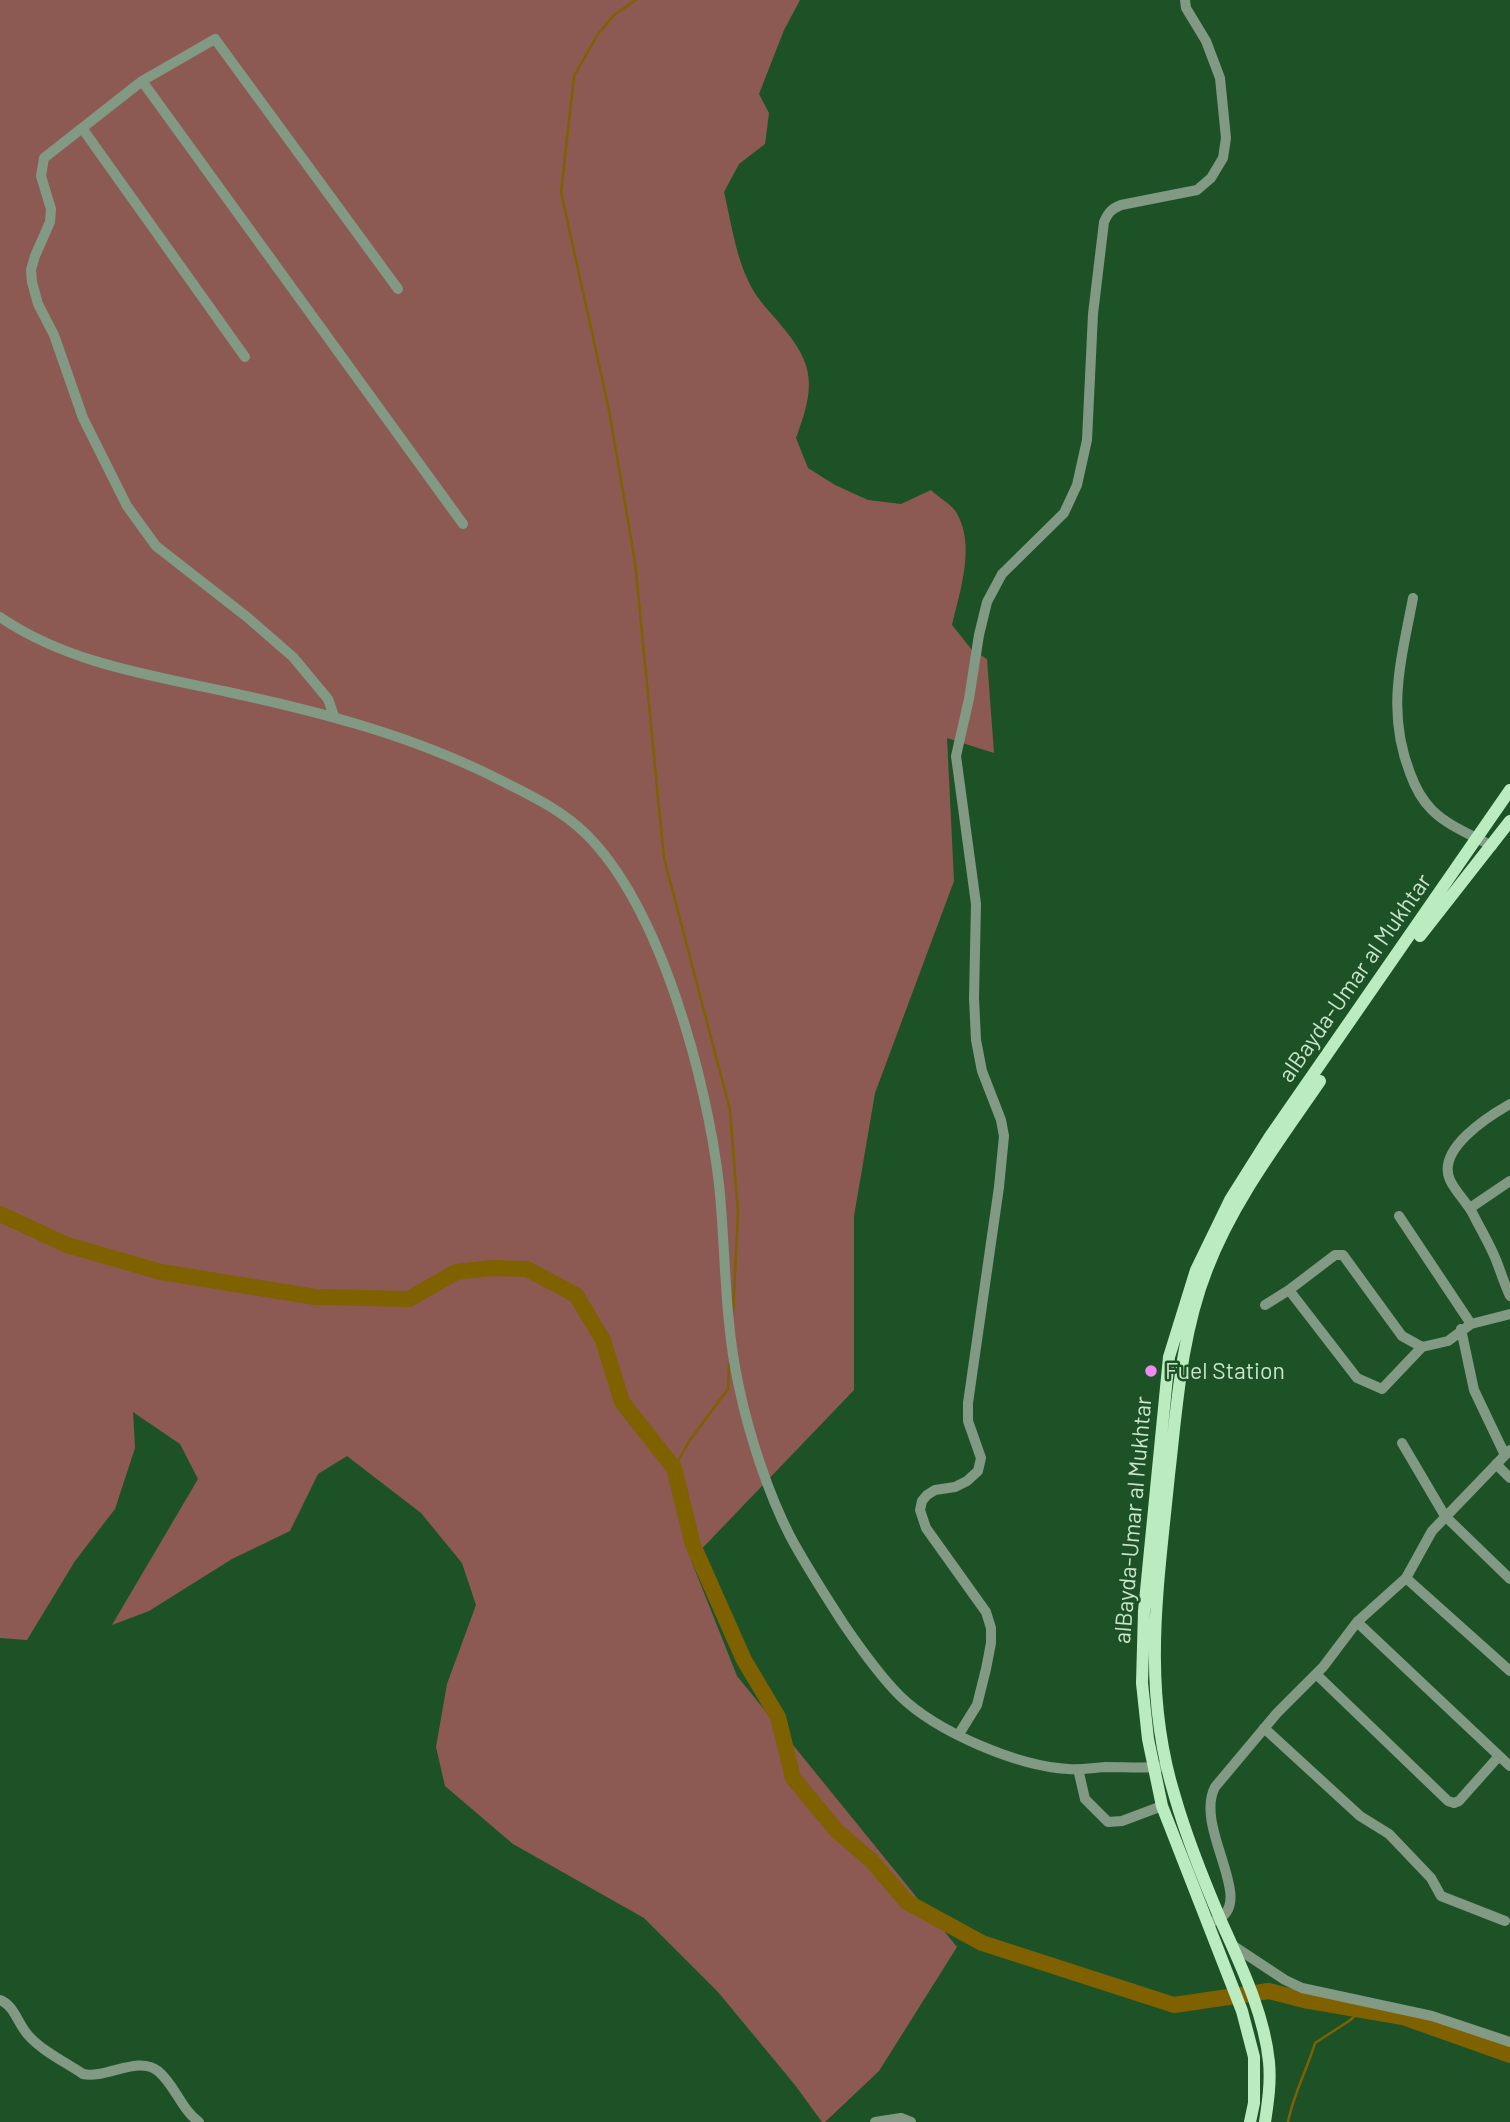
<!DOCTYPE html>
<html>
<head>
<meta charset="utf-8">
<style>
  body { margin:0 }
  canvas { display:block; background:#1d5227 }
</style>
</head>
<body>
<canvas width="1510" height="2122"></canvas>
<script>
const c = document.querySelector('canvas').getContext('2d');
c.lineJoin = 'round';
function fill(path, color) { c.fillStyle = color; c.fill(path, 'evenodd'); }
function stroke(path, color, width, dash) { c.strokeStyle = color; c.lineWidth = width; c.lineCap = dash ? 'butt' : 'round'; c.setLineDash(dash || []); c.stroke(path); }
function write(font, color, halo, rows, align = 'center') {
  c.font = font + ' Barlow,sans-serif'; c.lineWidth = 5; c.setLineDash([]); c.textBaseline = 'middle'; c.strokeStyle = halo; c.fillStyle = color; for (const [text, x, y, turn = 0] of rows) {
    c.save(); c.translate(x, y); c.rotate((+turn || 0) * Math.PI / 180); c.textAlign = isNaN(turn) ? turn : align; if (halo) c.strokeText(text, 0, 0); c.fillText(text, 0, 0); c.restore();
  }
}
fill(new Path2D(`
  M0,0h800l-16,30 -25,64 10,19 -4,31 -26,20 -15,28c8,34 12,68 29,98 7,12 18,23 27,34 36,42 35,63 16,114l12,30 27,17 33,15 33,4 30,-14c7,7 20,14 25,22 20,32 4,79 -4,113l20,25 15,9 7,94 -47,-15 7,143 -79,212 -21,123v174l-163,170 46,116 220,271 -78,124 -54,51h-3l-27,-37 -77,-93 -74,-74 -131,-74 -68,-58 -9,-39 11,-63 29,-79 -14,-42 -41,-50 -74,-57 -29,18 -28,57 -58,28 -83,52 -37,14 86,-146 -18,-35 -47,-32 2,36 -20,61 -40,52 -48,79 -27,-2z`), '#8c5a53');
stroke(new Path2D(`
  M636,0l-22,15 -16,19 -24,42 -13,116 48,218 26,152 29,296 66,252 8,103 -5,99
  M674,1468l16,-28 38,-51 1,-25
  M1288,2122c5,-27 19,-52 27,-79l34,-22 12,-11`), '#7f6100', 2.5);
stroke(new Path2D(`
  M0,1214l67,31 94,27 154,25 94,2 47,-27 36,-4 35,1 49,26 27,45 19,62 52,66 19,77 51,115 34,57 15,61 44,53 34,29 36,42 75,41 192,62 95,-14 35,9 99,17 107,38`), '#7f6100', 16);
stroke(new Path2D(`
  M142,81l321,443
  M82,128l163,229
  M1413,598c-12,63 -27,113 -3,175 5,14 12,27 22,37 16,16 40,25 60,36
  M0,617c67,46 150,58 228,75 93,20 186,44 272,88 30,15 62,30 86,54 75,74 121,247 133,350 7,68 5,136 20,203 10,48 29,106 51,149 16,30 35,59 53,87 17,25 36,52 57,73 37,36 117,70 168,73 12,1 24,-1 37,-2 18,0 37,1 55,0
  M334,716l-6,-17 -35,-42 -46,-40 -91,-71 -29,-40 -44,-88 -29,-83 -16,-31 -6,-22 -1,-12 4,-14 15,-34 1,-13 -10,-33 3,-18 98,-77 73,-42 183,250
  M1510,1104c-21,12 -74,45 -60,76 6,13 18,23 24,36 8,16 18,32 24,49 4,11 7,20 12,31
  M1470,1208l40,-27
  M1399,1216l72,108
  M1289,1290l68,88 25,11 40,-42 26,-6 23,-17 39,-10
  M1265,1305l24,-15 46,-35h8l59,81 20,11
  M1461,1329l13,61 31,65
  M1402,1443l43,73 65,63
  M1496,1464l14,14
  M1406,1578l104,93
  M1357,1622l153,144
  M1316,1674l132,127 6,2 5,-2 40,-45
  M1264,1728l96,88 29,18 42,44 10,18 64,25
  M959,1734l18,-29 9,-36 5,-26v-15l-5,-16 -60,-84 -6,-18 2,-9 5,-6 8,-5 20,-3 12,-6 11,-10 3,-13 -13,-37v-18l31,-216 5,-51 -3,-16 -19,-49 -6,-31 -2,-42 2,-94 -20,-148 13,-57 10,-64 8,-33 15,-28 62,-61 13,-28 10,-45 6,-126 11,-92c4,-9 7,-13 17,-17l76,-15 14,-12 12,-20 3,-20 -6,-60 -14,-37 -20,-33 -1,-8
  M1078,1769l7,30 23,23 14,-1 40,-15
  M1214,1921c46,-16 -21,-92 1,-134l62,-74 46,-46 34,-45 49,-44 26,-47 78,-81
  M1232,1945l53,35 17,8 130,28 78,26
  M0,2000c14,5 18,24 28,35 14,16 37,27 55,39 23,5 55,-19 75,-3 17,14 23,38 41,51
  M875,2122l26,-4 10,4`), '#829984', 10);
stroke(new Path2D(`
  M1420,936l90,-115
  M1250,2122l4,-19v-46l-12,-46 -80,-205 -14,-67 -6,-56 2,-72 25,-254 27,-87 34,-70 39,-62 241,-348
  M1265,2122c3,-20 6,-40 4,-60 -5,-49 -28,-96 -48,-141 -17,-40 -34,-82 -46,-124 -34,-110 -17,-210 -6,-322 8,-69 12,-140 38,-206 26,-68 72,-128 113,-188`), '#bbecc0', 12);
for (const [x, y, r, color] of [
  [1151,1371,7,"#f38af2"]
]) { const dot = new Path2D(); dot.arc(x, y, r, 0, 2 * Math.PI); c.fillStyle = color; c.fill(dot); stroke(dot, '#1d5227', 2.5); }
write('23px', '#c9e5cb', '#1d5227', [
  ["alBayda-Umar al Mukhtar",1355,978,-55],
  ["alBayda-Umar al Mukhtar",1133,1520,-85]
]);
write('23px', '#c9e5cb', '#1d5227', [
  ["Fuel Station",1165,1371]
], 'left');
</script>
</body>
</html>
